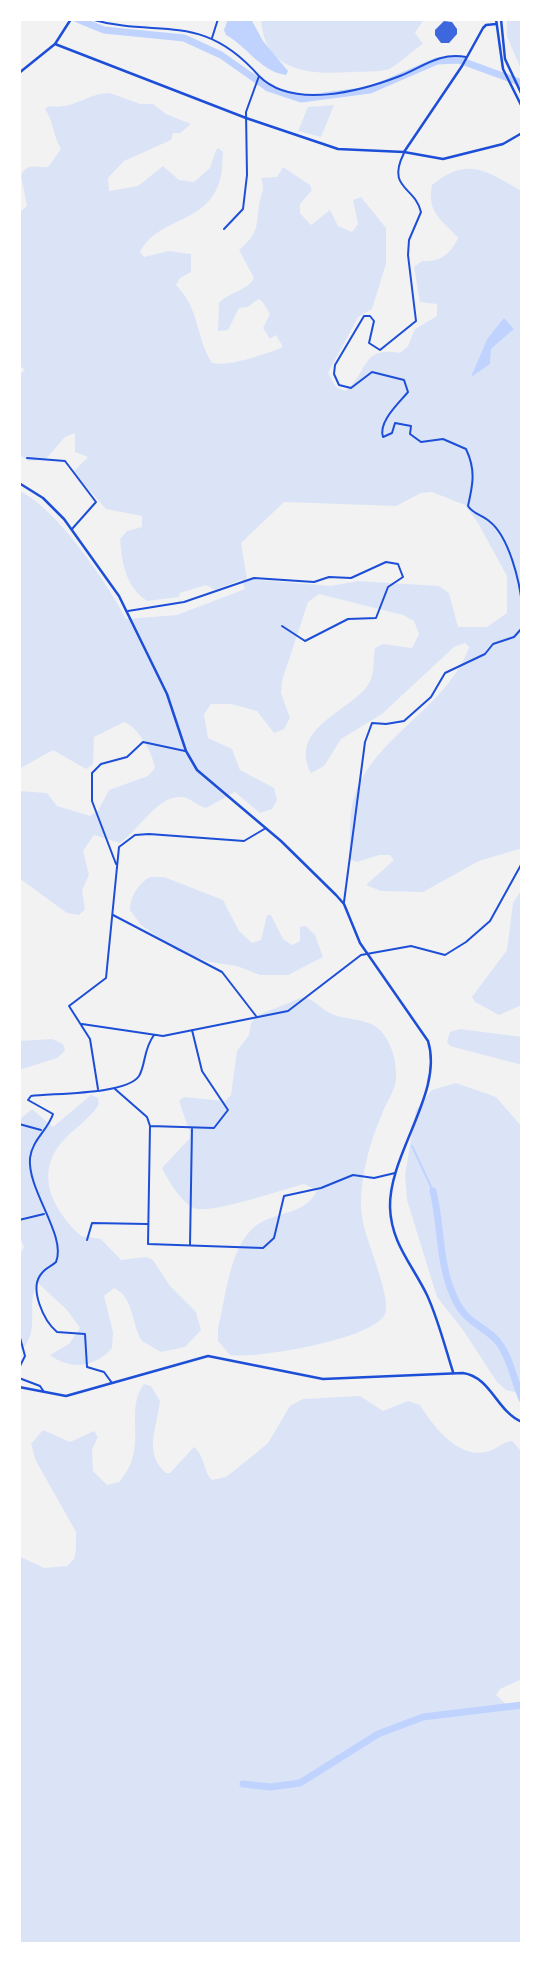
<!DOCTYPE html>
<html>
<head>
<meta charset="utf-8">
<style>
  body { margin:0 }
  #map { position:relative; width:541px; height:1963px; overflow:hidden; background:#f2f2f2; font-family:Poppins,sans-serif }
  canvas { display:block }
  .frame { position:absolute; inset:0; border:21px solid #fff; pointer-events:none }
</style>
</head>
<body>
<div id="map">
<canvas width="541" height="1963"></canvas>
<div class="frame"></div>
</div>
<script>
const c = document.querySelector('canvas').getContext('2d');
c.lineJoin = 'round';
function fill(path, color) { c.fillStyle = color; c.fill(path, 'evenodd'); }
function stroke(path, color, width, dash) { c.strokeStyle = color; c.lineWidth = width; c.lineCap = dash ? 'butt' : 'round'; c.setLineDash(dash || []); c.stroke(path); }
fill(new Path2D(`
  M261,19h163l-9,14 8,11c-10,6 -26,22 -34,25 -12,4 -26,2 -38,3 -42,3 -87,0 -90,-53z
  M507,19h15v53l-15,-36z
  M110,93l30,11h13l13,10 25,10 -11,9h-7l-2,7 -47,21 -16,17 1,13 29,-5 25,-20 16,14 15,2 16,-14 6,-18 2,-2 5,4c-1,9 0,19 -3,28 -13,45 -61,36 -80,72l4,5 25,-6 22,3v18l-11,6 -4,7c25,26 19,51 36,78 16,4 55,-9 71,-16l-7,-12 -6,4 -7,-11 7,-14 -8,-13 -4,-2 -10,8 -9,1 -11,22 -10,1 1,-28c11,-12 27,-11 35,-25l-15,-28c19,-17 17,-21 20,-44 1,-12 7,-15 2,-28l16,-1 6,-10 27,18 2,5 -12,14v9l11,12 19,-15 8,16 14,6 6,-8 -5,-24 8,-3 25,31v36l-14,45 -14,8 -30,56 8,14 9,4c24,-18 15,-45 55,-38l8,-7 7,-17 22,-13v-12l-17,-2 -6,-35 8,-6c17,2 29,-7 36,-23 -14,-17 -32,-24 -26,-53 36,-30 55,-13 90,6v657l-43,13 -56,31 -42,-1 -15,-6 28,-25 -4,-5h-11l-22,7 -8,-3c2,-21 -1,-45 6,-65 21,-59 93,-87 114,-147l-4,-4 -11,4 -72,67 -41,25 -17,27 -13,7c-23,-45 38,-61 57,-88 8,-12 4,-24 7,-37l8,-4 29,4 7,-14 -5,-13 -11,-6 -84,-21 -11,8 -26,79 -1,12 9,25 -6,11 -10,4 -17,-22 -26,-7h-20l-7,10 4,24 24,11 8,21 34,18 3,12 -5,9 -12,4 -25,-21 -29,16c-9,-2 -16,-11 -25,-11 -23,-2 -43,34 -61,46l-26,-8 -11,16 6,24 -7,15 3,19 -6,6 -12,-2 -48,-35v-87l28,2 10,13 33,10 8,-5 11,-21 39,-14 7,-8c-3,-16 -16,-40 -31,-46l-30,15 -1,27 -7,5 -33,-19 -34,19v-278c36,15 89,93 107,128l51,-4 68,-26 -4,-9 -26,10 -9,-5 -26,8 -1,4 -32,4c-21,-14 -25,-37 -27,-62l7,-8 15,-4v-11l-36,-7 -33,-37 15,-15 -13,-5v-19l-10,4 -20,23 -17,1 -9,-7v-79l6,-5 -6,-5v-152l8,-7 -6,-30c7,-15 15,-7 27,-9l13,-18c-8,-13 -7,-27 -16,-40l4,-3c25,4 35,-12 61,-13zM504,319l10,10 -23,20 -1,15 -17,10 14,-35zM432,492l33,13 13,18 29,53v37l-20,14h-29l-9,-34 -10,-7 -81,-5 -27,5 -84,-7 -6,-36 43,-41 112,4 25,-13z
  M334,105l-13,32 -23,-6 10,-24z
  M150,877h14l59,23 16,31 13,12 9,-3 6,-25h4l12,24 9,6 8,-4v-14l6,-1 9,9 8,22 -35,18h-28l-23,-9 -27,-4 -33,-11 -36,-26 -11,-15c0,-14 8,-26 20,-33z
  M522,889v116l-23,10 -24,-13 -3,-5 35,-47 6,-47z
  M303,997c13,3 16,11 27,16 16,8 36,4 50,17 12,12 17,33 16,49 -1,12 -10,24 -14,35 -13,30 -24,70 -20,103 3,23 30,80 23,97 -10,25 -129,45 -155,41l-12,-14v-13c8,-31 11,-79 36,-101 19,-16 52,-11 63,-37l-13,-6c-23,6 -86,28 -107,25 -14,-3 -29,-29 -35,-41l27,-29 1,-6 -11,-32 5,-4 41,4 6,-6 6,-44 12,-16 2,-12 5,-7z
  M460,1029l62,8v28l-72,-19 -3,-4 3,-10z
  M52,1039l11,5 2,7 -8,7 -38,12v-29z
  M456,1083l40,14 26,30v259l-8,6 -8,-2 -9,-8 -34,-52 -26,-33 -30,-97 -2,-25 11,-65 16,-20z
  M91,1095l7,3 1,6c-9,15 -26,25 -38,39 -27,33 -7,68 20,93l20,3 20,21 25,-3 7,3 17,26 26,26 5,18 -16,17 -24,5 -19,-11c-11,-17 -8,-44 -28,-53l-10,8 9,36 -1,16c-16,19 -41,23 -62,7l19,-11 11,-16 -13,-18 -29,-27c-14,20 5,50 -19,69v-96l5,-9 -5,-12v-115l13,-11 21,18z
  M144,1384l7,2 9,15c-3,27 -17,52 6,72h4l24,-26c11,9 9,24 18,33l14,-3 30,-24 12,-10 22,-37 13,-7 57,-3 23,15 25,-10 12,4c13,21 37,53 66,47 10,-2 16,-10 26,-11l10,11v227l-22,10 -4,6 11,10 15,2v237h-503v-388l25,12 23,-2 7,-7 2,-10v-17l-40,-71 -5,-17 12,-14 27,12 24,-11 4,6 -6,12 1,22 14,14 12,-3c31,-34 4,-71 25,-98z`), '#dbe4f7');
fill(new Path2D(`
  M228,19h23l12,22 25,30 -2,4c-26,-4 -37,-27 -60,-40l-2,-5z
  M504,318l10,11 -23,20 -1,15 -19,13 16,-38z`), '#bfd3fe');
stroke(new Path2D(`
  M412,1146l21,45`), '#bfd3fe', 2);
stroke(new Path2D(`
  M77,19l27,11 80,8 37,17 47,33 33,11 69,-9 67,-29 22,-1 63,23
  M433,1191c9,36 5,71 21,106 13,29 30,27 45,46 12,16 15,38 23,56
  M243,1784l27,3 30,-4 78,-49 45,-17 99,-12`), '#bfd3fe', 7);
fill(new Path2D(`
  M444,21l8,1 5,7v5l-8,9h-8l-6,-8v-5z`), '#3d67dc');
stroke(new Path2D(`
  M90,19c70,20 111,-9 169,57l-13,36 1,63 -4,34 -19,20
  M212,38l6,-19
  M259,76c34,34 102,15 141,0 23,-9 39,-24 66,-19
  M404,153c-18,36 11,33 17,59l-12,28 -1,15 8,66 -36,29 -11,-7 5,-22 -4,-5h-6l-29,49 -1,9 5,11 12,3 21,-16 32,8 4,12c-10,12 -30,30 -25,45l9,-4 3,-10 16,3 -1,8 11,8 22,-3 23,10c10,21 7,35 2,57 5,8 14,9 21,15 20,15 31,61 33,85
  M19,170v6
  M27,458l38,3 31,41 -24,27
  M128,611l56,-9 70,-24 60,4 15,-5 22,1 35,-16 12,2 5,13 -15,10 -12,31 -28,1 -43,22 -23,-15
  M116,864l-24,-63v-28l9,-9 26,-7 16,-15 42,9
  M344,902l21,-160 7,-19 14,1 18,-3 27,-24 14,-24 40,-19 8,-10 21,-7 8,-9
  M113,915l109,57 34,44
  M82,1024l81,12 125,-25 73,-56 50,-9 34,9 21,-13 24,-21 32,-58
  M98,1089l-8,-50 -21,-33 37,-28 13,-131 16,-12 14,-1 95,7 22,-13
  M115,1089l32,28 3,9 -2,118 115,4 11,-10 10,-42 37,-8 32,-13 21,3 21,-5
  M19,1124l22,6
  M150,1126l64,2 14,-18 -26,-39 -10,-41
  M19,1220l25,-6
  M87,1240l5,-17 55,1
  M190,1245l2,-117
  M19,1302v4
  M19,1334l6,22 -6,12
  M19,1378l21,8 4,6
  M112,1383l-8,-11 -17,-5 -2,-33 -28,-2c-13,-11 -29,-44 -15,-59 3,-5 10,-7 14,-11 11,-26 -29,-72 -26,-104 2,-18 18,-28 23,-44l-25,-14 3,-4c22,-3 95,-1 108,-20 7,-12 4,-26 15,-41`), '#1d4ed8', 2);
stroke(new Path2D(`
  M55,44l191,74 92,31 66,3 39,7 60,-15 19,-11
  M19,73l36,-29 16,-25
  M404,152l58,-86 21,-38 3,-3 10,-1
  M19,483l24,15 21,21 55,77 48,98 19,57 11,19 84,71 55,54 8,9 16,39 68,98c16,51 -39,112 -38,166 1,36 22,57 37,88 11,24 18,52 26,77`), '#1d4ed8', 2.5);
stroke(new Path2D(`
  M496,19l7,50 19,38
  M501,19l4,40 17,36
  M19,1387l47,9 142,-40 115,23 140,-6c28,4 34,39 59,49`), '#1d4ed8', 2.5);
</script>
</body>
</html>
